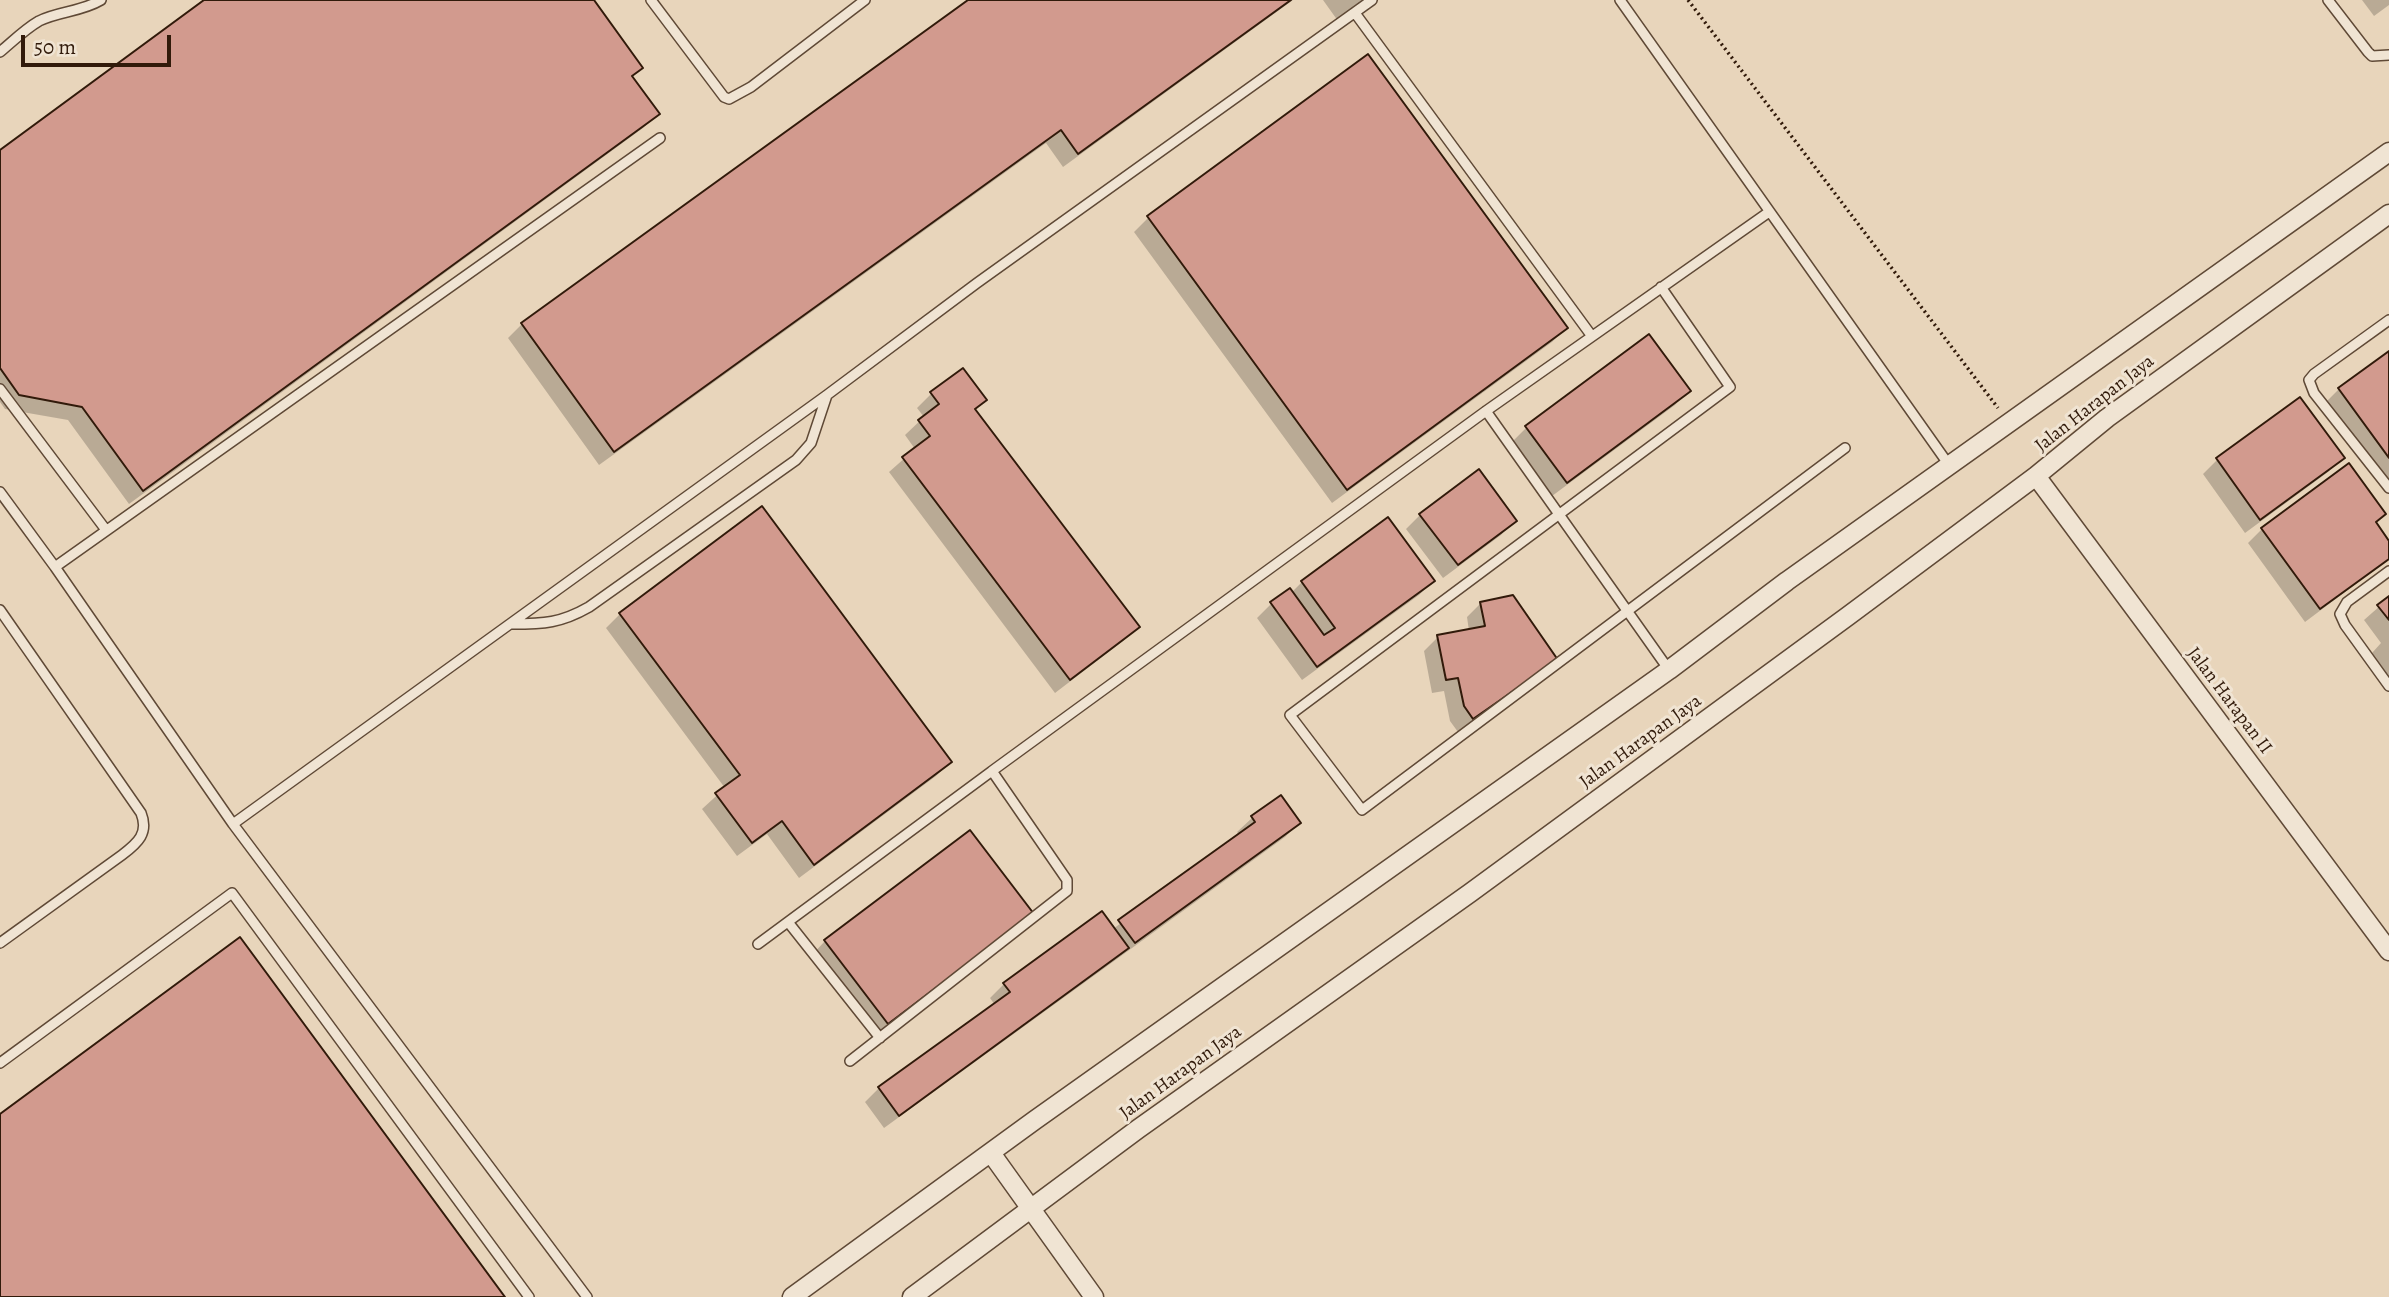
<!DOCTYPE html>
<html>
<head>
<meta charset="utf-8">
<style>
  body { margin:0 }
  #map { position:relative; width:2389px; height:1297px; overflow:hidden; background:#e8d5bb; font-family:Alegreya,serif }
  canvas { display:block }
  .scale { position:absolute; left:21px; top:35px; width:150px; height:32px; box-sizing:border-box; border:4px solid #311a0a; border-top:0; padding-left:9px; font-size:21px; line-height:24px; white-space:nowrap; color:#311a0a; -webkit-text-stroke:5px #f0e4d3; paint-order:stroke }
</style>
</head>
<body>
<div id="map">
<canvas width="2389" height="1297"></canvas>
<div class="scale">50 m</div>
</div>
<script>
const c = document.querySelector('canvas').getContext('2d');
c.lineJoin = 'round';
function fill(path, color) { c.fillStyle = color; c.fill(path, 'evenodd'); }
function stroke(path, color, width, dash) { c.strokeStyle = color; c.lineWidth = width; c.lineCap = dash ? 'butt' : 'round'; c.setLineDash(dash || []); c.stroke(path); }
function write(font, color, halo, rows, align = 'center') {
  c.font = font + ' Alegreya,serif'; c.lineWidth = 6; c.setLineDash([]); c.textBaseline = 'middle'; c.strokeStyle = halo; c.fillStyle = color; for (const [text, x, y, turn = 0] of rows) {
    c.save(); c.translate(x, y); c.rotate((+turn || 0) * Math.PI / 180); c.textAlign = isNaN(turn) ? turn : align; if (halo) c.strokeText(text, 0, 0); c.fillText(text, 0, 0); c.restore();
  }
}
fill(new Path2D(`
  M207,0h385l49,67 -10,11 26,36 -14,14 -514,376 -61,-84 -63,-11 -5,-7v-250z
  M971,0h322l-230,167 -17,-24 -447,322 -91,-127 14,-14z
  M1323,0h44l-29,21z
  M2362,0h27v5l-15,11z
  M1368,57l198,271 -14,14 -220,161 -198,-271 14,-14z
  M2389,353v138l-64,-88 14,-14z
  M962,370l12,40 163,217 -14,14 -68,52 -166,-221 26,-23 -10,-14 19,-18 -7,-9 14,-14z
  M1689,390l-14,15 -123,91 -40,-54 14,-14z
  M2300,399l42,59 -14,14 -83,61 -42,-59 14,-14z
  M2384,514l-9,10 14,20v15l-84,63 -57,-79 14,-14z
  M1420,515l95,5 -14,15 -58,43 -37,-49z
  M1433,581l-14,14 -117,85 -45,-62 14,-14 19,-14 1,3 11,-11z
  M2389,598v79l-17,-24 9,-10 -17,-23z
  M1481,603l60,71 -83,58 -8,-11 -6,-30 -12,2 -8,-42 14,-14 31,-6 -2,-14z
  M620,614l330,148 -14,14 -137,102 -32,-44 -30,22 -35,-47 23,-21 -119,-160z
  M1280,797l19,26 -14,14 -401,291 -19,-26 14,-14 116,-83 -5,-7 14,-14 109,-55 127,-94 -3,-3 15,-14z
  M1017,928l-144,109 -62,-81 14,-15z`), '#0003');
const building = new Path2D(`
  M204,0h390l49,68 -11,8 28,38 -517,377 -61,-84 -63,-12 -19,-27v-218z
  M968,0h323l-213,154 -17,-24 -447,322 -93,-129z
  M1368,54l200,274 -221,162 -200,-274z
  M1649,334l42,57 -124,92 -42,-57z
  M2389,351v107l-51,-70z
  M963,368l24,32 -12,9 165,218 -70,53 -168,-223 28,-21 -12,-16 21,-16 -9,-12z
  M2300,397l45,61 -85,62 -44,-62z
  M2349,463l37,51 -10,8 13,19v18l-69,50 -59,-81z
  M1479,469l38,52 -59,44 -39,-51z
  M762,506l190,256 -138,103 -32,-44 -30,22 -37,-50 25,-18 -121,-162z
  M1388,517l47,64 -118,86 -47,-65 20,-14 34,47 11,-7 -34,-47z
  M1513,595l45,65 -85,59 -9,-13 -6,-28 -12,2 -9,-45 48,-9 -5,-24z
  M2389,596v24l-12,-15z
  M1281,795l20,28 -166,120 -17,-23 137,-98 -4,-6z
  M970,830l64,84 -146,110 -64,-84z
  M1102,911l27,37 -230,168 -21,-29 132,-95 -7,-9z
  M240,937l265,360h-505v-183z`);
fill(building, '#d29a8e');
stroke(building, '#311a0a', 2);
const lane = new Path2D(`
  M651,0l73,97 5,2 22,-12 114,-87
  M1620,0l329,465
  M2328,0l40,52 4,4 17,-1
  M1355,13l236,322
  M0,52c12,-10 25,-23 39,-31 20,-10 42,-9 62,-21
  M1661,287l69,100 -440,328 72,95 483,-362
  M2389,320l-75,54 -5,6 5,13 75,95
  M0,389l106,141
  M1486,411l183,259
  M0,492l55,75 178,257 354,473
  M55,567l605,-429
  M2389,571l-42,31 -7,12 5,11 44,61
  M0,610l141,203c8,20 -3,30 -19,42l-122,88
  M512,624c32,0 49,-1 77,-17l207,-147 15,-17 16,-48
  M992,771l494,-360 283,-199
  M233,824l594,-429 150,-112 395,-283
  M788,922l92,116
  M758,944l234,-173 75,109v11l-217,170
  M0,1063l232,-170 297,404`);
const street = new Path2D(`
  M2036,476l353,475
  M991,1153l103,144
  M792,1297l243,-177 634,-450 118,-89 602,-429
  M912,1297l226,-168 332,-236 378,-277 188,-140 71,-58 282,-204`);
stroke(lane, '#5f4936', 12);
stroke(street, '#5f4936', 21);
stroke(new Path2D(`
  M1688,0l310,408`), '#311a0a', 3.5, [2, 3.5]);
stroke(lane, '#f0e4d3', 9);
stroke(street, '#f0e4d3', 18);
write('19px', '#311a0a', '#f0e4d3', [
  ["Jalan Harapan Jaya",2095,404,-38],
  ["Jalan Harapan II",2229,701,53],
  ["Jalan Harapan Jaya",1641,742,-36],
  ["Jalan Harapan Jaya",1181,1073,-36]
]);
</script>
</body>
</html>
